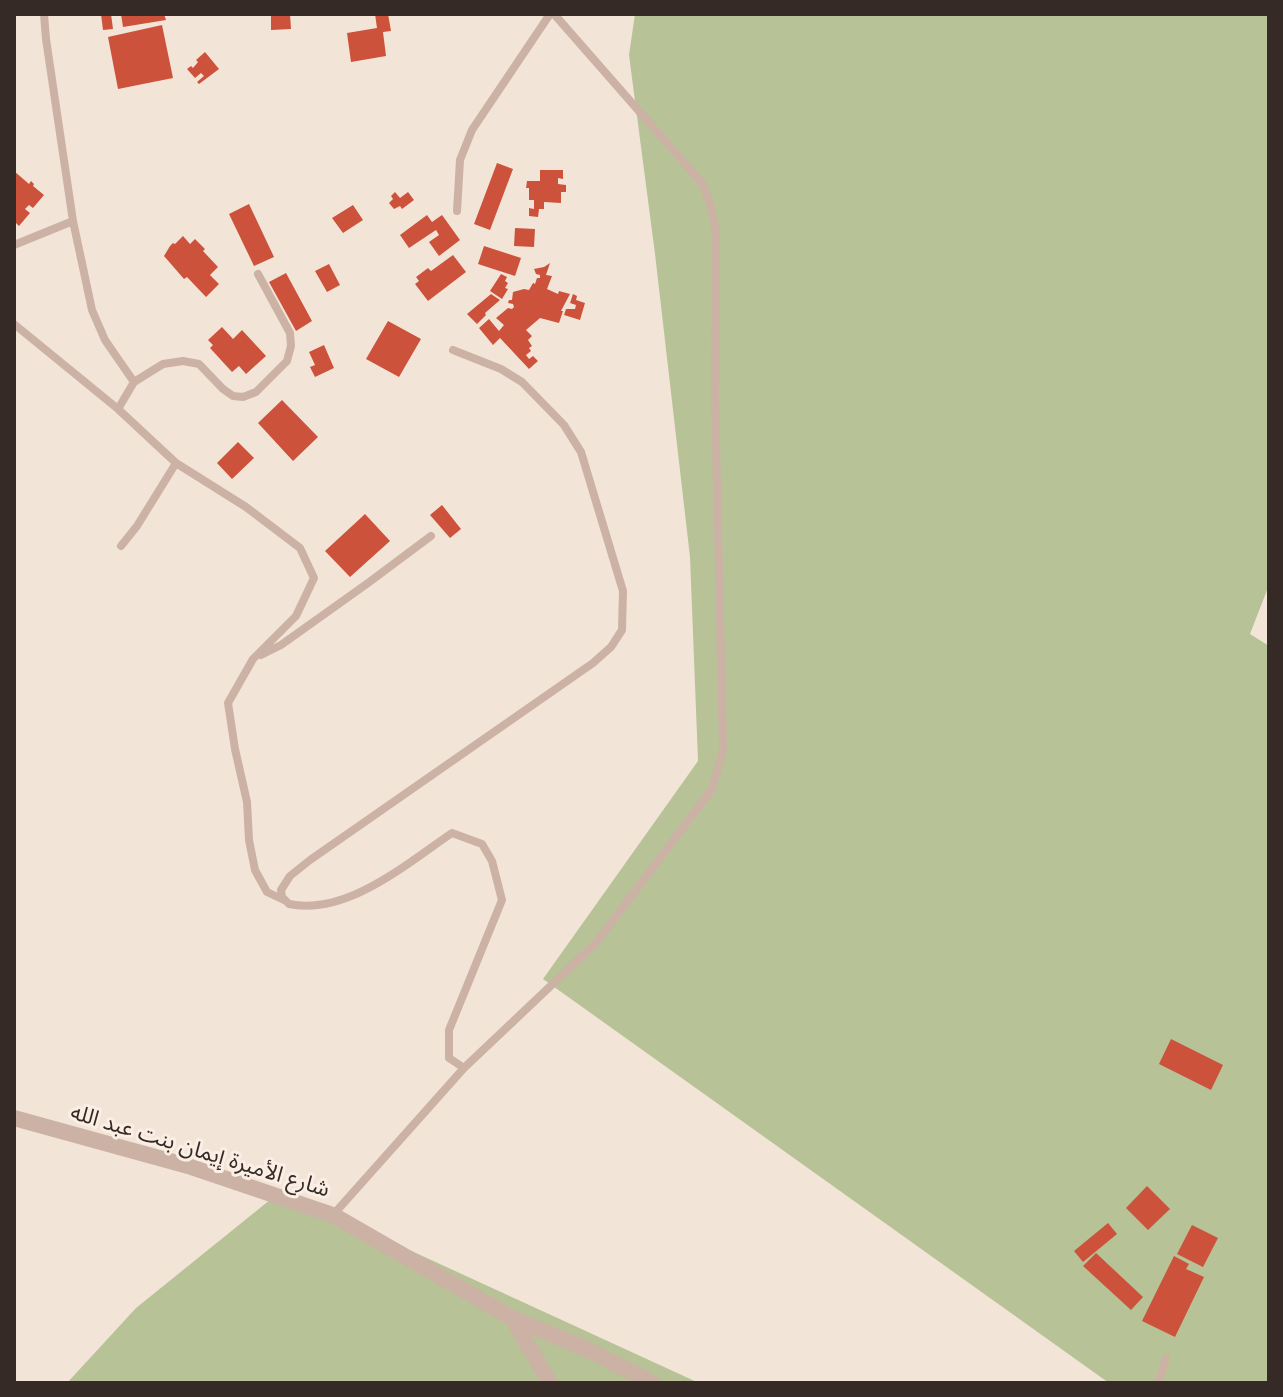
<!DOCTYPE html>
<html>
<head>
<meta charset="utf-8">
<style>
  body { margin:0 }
  #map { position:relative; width:1283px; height:1397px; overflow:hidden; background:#f3e4d8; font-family:Quicksand,sans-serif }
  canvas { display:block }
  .frame { position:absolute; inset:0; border:16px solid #362a26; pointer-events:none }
</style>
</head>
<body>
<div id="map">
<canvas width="1283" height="1397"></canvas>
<div class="frame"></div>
</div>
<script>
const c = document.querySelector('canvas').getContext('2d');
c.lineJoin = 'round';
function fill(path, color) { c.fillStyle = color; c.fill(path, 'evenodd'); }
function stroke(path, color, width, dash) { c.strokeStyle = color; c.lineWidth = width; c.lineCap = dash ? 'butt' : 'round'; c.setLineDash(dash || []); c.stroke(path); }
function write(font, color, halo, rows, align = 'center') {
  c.font = font + ' Quicksand,"Noto Sans Arabic",sans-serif'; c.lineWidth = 6; c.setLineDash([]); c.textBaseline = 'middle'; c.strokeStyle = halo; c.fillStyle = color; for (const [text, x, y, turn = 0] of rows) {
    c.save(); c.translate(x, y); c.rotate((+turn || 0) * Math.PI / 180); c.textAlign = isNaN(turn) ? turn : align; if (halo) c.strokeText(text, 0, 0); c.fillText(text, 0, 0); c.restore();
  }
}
fill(new Path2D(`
  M635,14h634v571l-19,49 19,12v737h-160l-566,-404 155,-218 -8,-204 -35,-303 -26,-199z
  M281,1191l418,192h-632l69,-75z`), '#b8c297');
fill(new Path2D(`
  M101,14h10l2,15 -10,1z
  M121,14h43l2,6 -43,7z
  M271,14h19l1,15 -20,1z
  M375,14h13l3,17 -8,1 3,24 -35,6 -4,-29 30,-5z
  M162,25l11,53 -55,11 -10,-52z
  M205,52l14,17 -20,15 -2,-2 7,-6 -3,-3 -6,5 -8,-9 4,-3 2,2 5,-6 -2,-2z
  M497,163l16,6 -23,61 -16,-6z
  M540,170h23v9l-5,-1v6l8,1v7h-5v11l-17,-1v7h-5l-1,8 -9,-1v-8l5,1v-9h-5v-12h-3l1,-7h13z
  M14,171l15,13 2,-3 3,3 -1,2 11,9 -11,13 -4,-3 -4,4 5,4 -11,13 -5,-5z
  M395,192l5,6 8,-6 6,8 -12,9 -2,-3 -6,3 -5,-6 4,-4 -2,-3z
  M249,204l25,53 -20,9 -25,-52z
  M353,205l10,15 -20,13 -11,-15z
  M427,215l5,7 10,-7 18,25 -21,16 -10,-14 10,-7 -3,-5 -27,18 -9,-13z
  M515,228l20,1 -1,18 -20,-1z
  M183,236l7,8 5,-5 10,10 -2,2 15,16 -8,8 9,9 -13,13 -19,-20 -3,2 -20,-23 6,-10 3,-3 2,1z
  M484,246l37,12 -6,18 -37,-12z
  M453,255l13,17 -38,29 -13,-17 4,-3 -3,-4 12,-9 3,3z
  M550,263l-4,12 6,1 -5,13 11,5 1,-3 11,3 -9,17h2l-4,12 -19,-5 -14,12 6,6 -4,4 4,6 -3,2 2,3 -5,4 3,4 4,-3 5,5 -9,8 -29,-31 -7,7 -14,-17 10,-9 10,12 5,-6 -8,-7 12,-10 4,1 2,-2 -1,-3 -5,-1 1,-3h3l1,-8 11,-3 5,1 4,-7 2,1 2,-6h3v-3l-4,-1 -2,-5 10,-2z
  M329,264l11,21 -13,7 -12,-21z
  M286,273l26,48 -16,10 -27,-49z
  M501,274l6,3 -2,4 3,2 -3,5 3,1 -6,10 -12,-8z
  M491,294l9,6 -15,13 1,2 -9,9 -10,-10z
  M573,294l4,2 -1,4 9,3 -5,17 -16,-5 2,-6h9l1,-4 -6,-2z
  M388,321l33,18 -22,38 -33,-18z
  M222,327l11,12 9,-9 24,26 -20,18 -7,-8 -7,6 -22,-24 3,-3 -5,-5z
  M324,345l10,23 -19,9 -5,-10 5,-2 -6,-13z
  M282,400l36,37 -25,24 -35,-38z
  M238,442l16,16 -22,21 -15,-16z
  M442,505l19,24 -11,9 -20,-23z
  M365,514l25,27 -40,36 -25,-26z
  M1171,1039l52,26 -12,25 -52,-26z
  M1147,1186l23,23 -22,21 -22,-22z
  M1108,1223l9,11 -34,28 -9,-11z
  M1192,1225l26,13 -15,29 -26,-13z
  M1096,1253l47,44 -12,13 -48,-44z
  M1174,1256l15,8 -3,5 18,8 -29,60 -33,-16z`), '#cd523b');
stroke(new Path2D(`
  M44,14l2,25 27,182 19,89 13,30 29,42
  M457,211l3,-51 12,-30 78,-116
  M14,245l59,-24
  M14,324l104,85 58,54 70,44 54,41 14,30 -18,38 -43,43 -25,44 7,46 12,53 2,38 6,30 12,22 17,8
  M453,350l48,19 21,13 42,43 17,27 42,139 -1,39 -11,17 -18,16 -283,197 -20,16 -9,14 1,7 7,7c58,12 117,-40 163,-71l30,11 10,17 10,39 -53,130v28l15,10
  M118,409l16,-27 29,-18 20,-3 16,3 24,25 10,7 10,1 13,-5 31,-31 4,-15 -1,-13 -32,-59
  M121,546l16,-20 39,-63
  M261,655l20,-10 87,-62 63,-47
  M333,1215l131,-147 132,-125 116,-154 11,-39 -8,-353 1,-165 -6,-28 -8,-21 -148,-169
  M1158,1383l8,-24`), '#cbb2a4', 8);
stroke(new Path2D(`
  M14,1118l174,48 145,49 179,103 38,65
  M512,1318l77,32 63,33`), '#cbb2a4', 16);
write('22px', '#362a26', '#faeee5', [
  ["شارع الأميرة إيمان بنت عبد الله",200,1151,17]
]);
</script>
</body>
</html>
